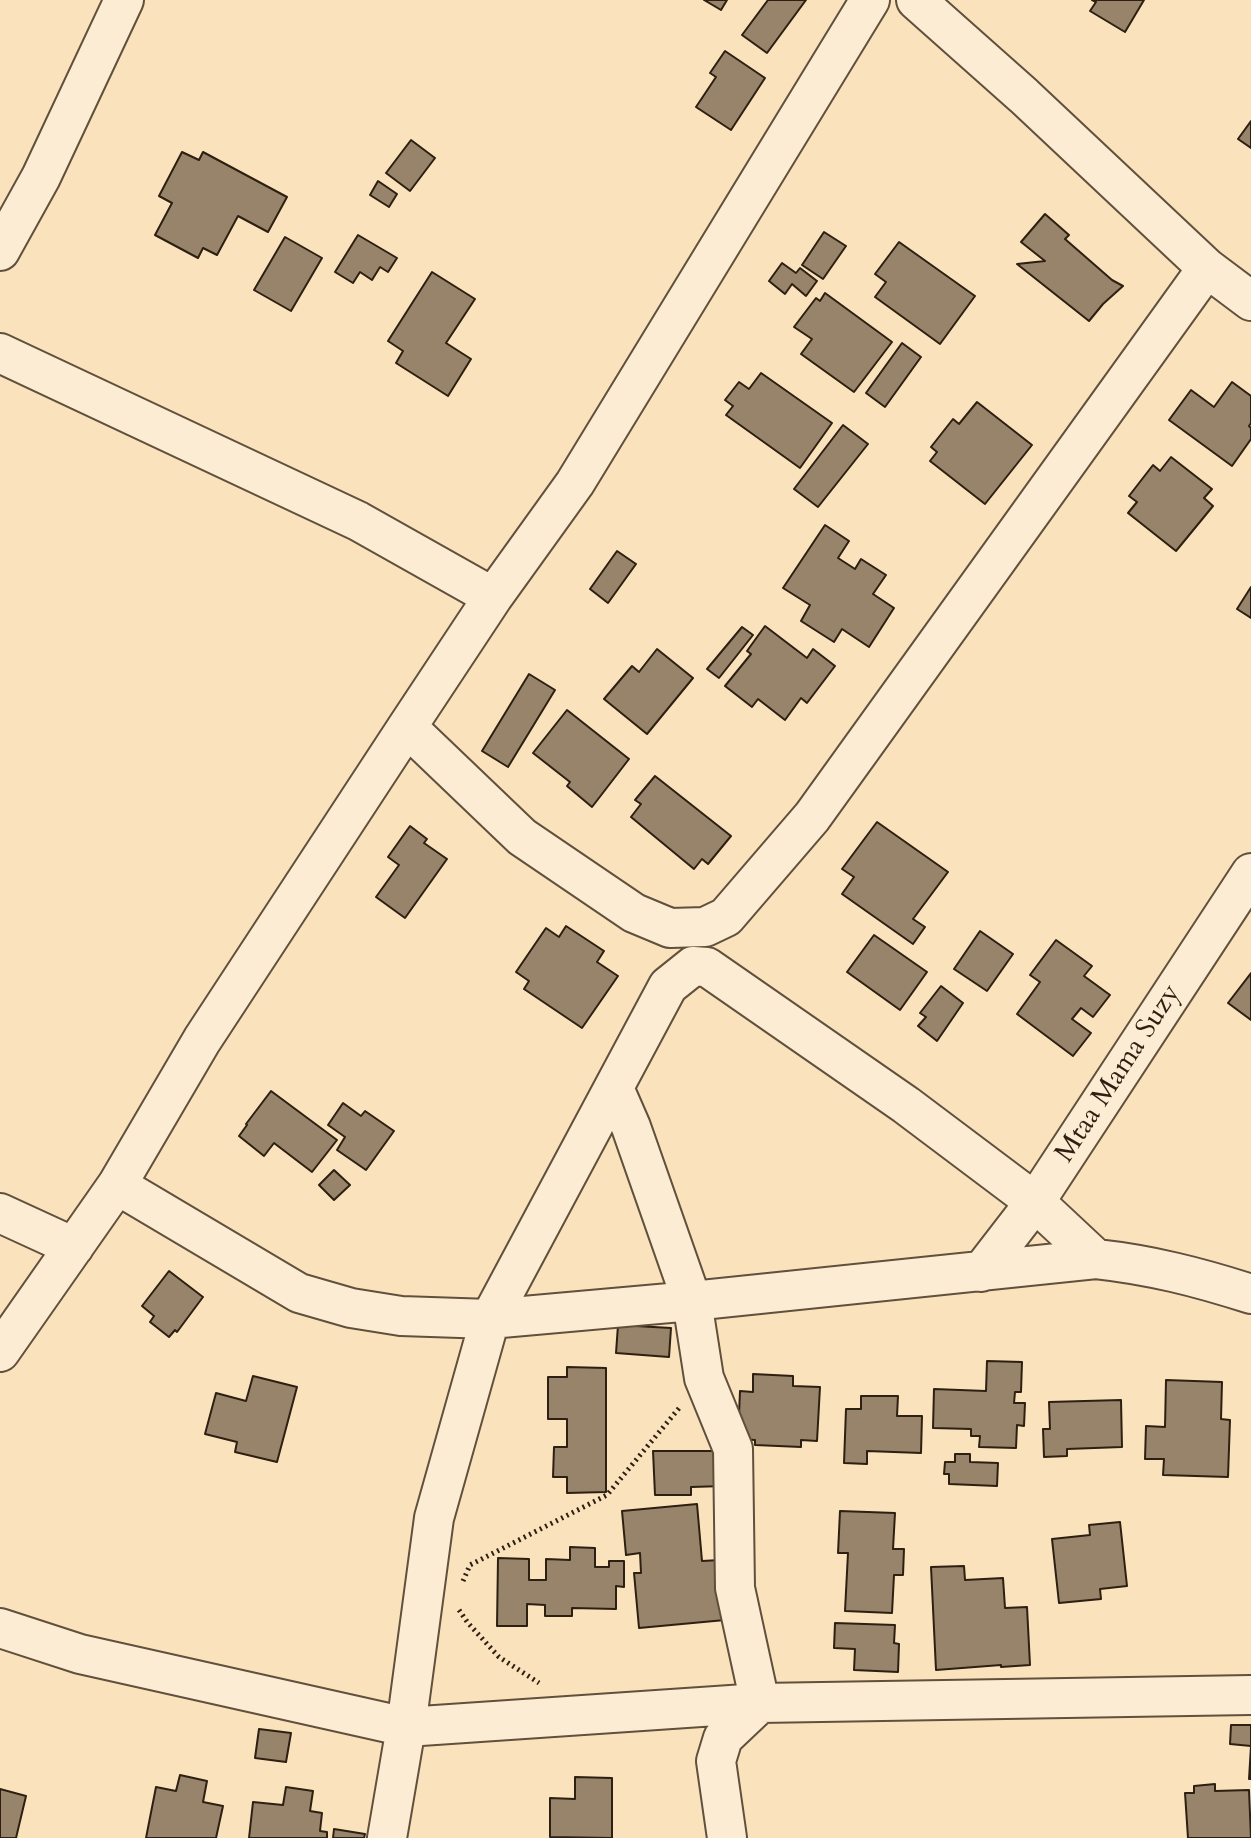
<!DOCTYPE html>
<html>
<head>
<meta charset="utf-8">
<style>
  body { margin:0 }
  canvas { display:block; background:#fae2bc }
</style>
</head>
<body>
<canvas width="1251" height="1838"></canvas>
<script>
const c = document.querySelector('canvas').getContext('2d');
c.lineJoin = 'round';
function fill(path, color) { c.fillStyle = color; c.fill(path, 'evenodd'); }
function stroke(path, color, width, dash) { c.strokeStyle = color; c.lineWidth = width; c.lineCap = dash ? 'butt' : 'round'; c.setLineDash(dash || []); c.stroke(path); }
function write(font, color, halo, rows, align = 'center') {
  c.font = font + ' Cardo,serif'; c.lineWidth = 7; c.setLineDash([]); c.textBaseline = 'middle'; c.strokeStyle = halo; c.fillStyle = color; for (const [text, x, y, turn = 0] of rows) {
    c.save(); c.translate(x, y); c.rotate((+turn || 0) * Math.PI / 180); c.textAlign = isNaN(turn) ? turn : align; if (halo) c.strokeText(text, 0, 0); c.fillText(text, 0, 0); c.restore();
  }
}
const building = new Path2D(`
  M704,0h23l-6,10z
  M768,0h38l-39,53 -25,-18z
  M1092,0h52l-19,32 -35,-21 6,-9z
  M725,51l40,27 -34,52 -35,-23 20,-30 -6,-4z
  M1251,121v27l-13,-9z
  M411,140l24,18 -25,33 -24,-18z
  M182,152l17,8 4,-8 84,45 -19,35 -30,-16 -21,39 -14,-7 -5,10 -43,-23 17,-32 -13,-7z
  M378,181l19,13 -8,13 -19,-12z
  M1045,214l24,21 -4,4 47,41 11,6 -20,18 -14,17 -72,-57 28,-3 -24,-19z
  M824,232l22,14 -23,33 -21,-14z
  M358,235l39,23 -9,14 -8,-5 -8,13 -12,-8 -7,11 -18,-11z
  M285,237l37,21 -31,53 -37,-21z
  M899,242l76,54 -35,48 -65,-47 11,-15 -11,-8z
  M782,263l14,10 4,-5 17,13 -11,15 -14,-12 -7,10 -16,-13z
  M432,272l43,27 -29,44 25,16 -23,37 -52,-33 7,-12 -15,-10z
  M825,293l67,49 -38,50 -53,-38 11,-15 -18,-12 22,-29 4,3z
  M902,343l19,14 -36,50 -19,-14z
  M761,373l71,50 -32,45 -74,-53 7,-9 -8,-6 14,-18 10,7z
  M1232,382l19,14v27l-2,3 2,2v11l-19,27 -63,-46 22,-30 23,17z
  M977,402l55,43 -47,59 -55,-43 7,-9 -6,-5 22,-28 6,5z
  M843,425l25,19 -50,63 -24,-18z
  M1171,457l41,32 -8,9 9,8 -37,45 -48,-38 9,-11 -8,-6 24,-31 7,6z
  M825,525l24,16 -11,17 17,11 6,-10 25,16 -13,19 21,14 -25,39 -27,-18 -8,13 -33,-21 9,-16 -27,-17z
  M617,551l19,13 -28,39 -18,-14z
  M1251,587v31l-14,-9z
  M765,626l42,32 6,-9 22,17 -28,37 -6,-5 -16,22 -27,-21 -6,8 -27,-21 26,-32 -4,-3z
  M742,627l11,8 -34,43 -12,-9z
  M657,649l36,29 -46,56 -43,-35 28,-33 7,6z
  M529,674l26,16 -47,77 -26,-16z
  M567,710l62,49 -37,48 -25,-21 3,-4 -37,-29z
  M655,776l76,60 -23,28 -6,-5 -8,10 -63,-52 10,-13 -6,-4z
  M877,822l71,50 -35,47 12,8 -12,17 -71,-50 12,-17 -12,-8z
  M410,826l17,13 -3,4 23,16 -42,59 -29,-21 23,-32 -11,-8z
  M566,926l38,25 -7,11 21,14 -36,52 -58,-39 5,-8 -13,-9 30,-44 13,9z
  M980,931l33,23 -26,37 -33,-22z
  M874,935l53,37 -27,38 -53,-38z
  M1056,940l36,26 -8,10 26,19 -17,22 -12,-9 -9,11 19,14 -18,23 -56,-42 23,-32 -10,-7z
  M1251,973v47l-23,-17z
  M941,986l22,17 -26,38 -19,-15 8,-9 -6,-4z
  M271,1091l66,49 -25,32 -38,-29 -10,13 -25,-20 8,-11 -1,-1z
  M343,1103l18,13 4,-5 29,20 -28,39 -29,-20 8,-13 -17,-12z
  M334,1170l16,15 -16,15 -15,-15z
  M169,1271l34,26 -26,35 -2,-2 -6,7 -19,-15 4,-6 -12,-10z
  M618,1325l53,3 -2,29 -53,-4z
  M987,1361l35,1 -1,30h-6l-1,11h11l-1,23 -7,-1 -1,23 -37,-1 1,-11h-9v-7l-38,-1 1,-39 52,2z
  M567,1367l39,1v124l-39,1v-16h-14l1,-30h13v-28h-19v-42h19z
  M753,1374l40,2v10l27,1 -3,54 -16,-1v7l-46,-2v-5l-17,-1 2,-48 13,1z
  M253,1376l44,11 -20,75 -42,-10 2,-10 -32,-8 11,-41 30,8z
  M1166,1380l56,2 -1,37 9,1 -2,57 -65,-2 1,-16h-19l1,-33 19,1z
  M861,1396h37l-1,20h25l-1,37 -54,-2v13l-23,-1 2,-54h15z
  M1121,1400l1,47 -55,2v7l-23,1 -1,-28h7l-1,-27z
  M653,1451h71v35l-33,1v8h-36z
  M955,1454h15v8l28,1 -1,23 -48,-2v-10h-5l1,-12h10z
  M697,1504l5,57 18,-1 5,60 -86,8 -5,-55h7l-1,-20 -14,2 -4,-44z
  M840,1511l55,2 -2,36h11l-1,26h-9l-2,38 -47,-2 3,-58h-10z
  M1120,1522l7,64 -27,3 1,10 -42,4 -7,-64 38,-4 -1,-10z
  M570,1547l25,1v19h14v-6h15v26l-8,-1v23l-44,-1v8h-27v-11l-18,-1v22h-30l1,-68 31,1v21h17v-21l24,1z
  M964,1566l1,14 38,-2 2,30 22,-1 3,58 -29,2v-2l-65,5 -5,-103z
  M835,1623l60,2 -1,18 5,1 -1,28 -44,-2 1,-21 -21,-1z
  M1231,1725h20v54h-2l2,-33 -21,-2z
  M259,1729l32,4 -5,29 -31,-4z
  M180,1775l27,6 -4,21 20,4 -7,32h-70l10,-51 20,4z
  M575,1777l37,1v60l-62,-1v-39l25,1z
  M1215,1784v7l34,-1 2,48h-63l-3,-45h9v-7z
  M286,1787l27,4 -3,20 12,2 -2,18 7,1v6h-78l4,-36 30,3z
  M0,1789l26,7 -10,42h-16z
  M334,1829l31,5 -1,4h-31z`);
fill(building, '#98846a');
stroke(building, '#2d1f11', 2);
const minor = new Path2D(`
  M916,0l108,96 183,172 44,33
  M0,251l41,-74 83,-177
  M0,353l358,168 135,76
  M407,727l115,110 112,76 36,15 35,-1 21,-10 86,-100 395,-549
  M614,1088l17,39 61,174 12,77 29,71 2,139 25,115 -37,35 -7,23 11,77
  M117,1185l182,108 52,15 50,8 89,3 202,-18 404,-42c55,6 102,18 155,35
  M0,1213l74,34
  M981,1272l54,-70 216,-329
  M0,1352l117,-167 85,-145 205,-313 86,-130 82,-114 295,-483
  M0,1628l80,26 326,73 354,-24 491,-8
  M387,1838l19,-111 28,-209 56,-199 178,-333 25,-20 14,1 199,138 129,97 61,57`);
stroke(minor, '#60503c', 42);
stroke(new Path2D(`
  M463,1581l7,-16 137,-70 73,-88
  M459,1610l9,13 31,34 40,26`), '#2d1f11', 5, [2, 4]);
stroke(minor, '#fcecd3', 38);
write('28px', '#2d1f11', '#fcecd3', [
  ["Mtaa Mama Suzy",1119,1074,-57]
]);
</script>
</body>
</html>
